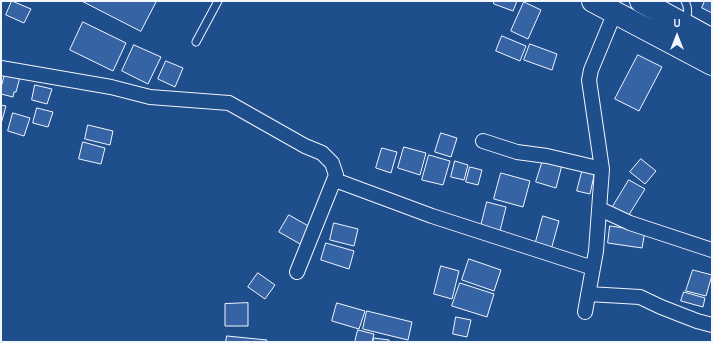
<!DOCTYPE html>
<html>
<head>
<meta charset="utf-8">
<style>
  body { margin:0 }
  #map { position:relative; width:713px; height:343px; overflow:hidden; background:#1f4e8c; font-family:Karla,sans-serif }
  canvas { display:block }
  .frame { position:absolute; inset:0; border:2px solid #f2f6ff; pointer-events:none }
  .north { position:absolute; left:657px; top:16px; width:40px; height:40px; -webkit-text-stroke:3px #1f4e8c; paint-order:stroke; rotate:0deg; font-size:11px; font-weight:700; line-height:16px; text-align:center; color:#f2f6ff }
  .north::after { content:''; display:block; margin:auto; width:14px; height:18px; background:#f2f6ff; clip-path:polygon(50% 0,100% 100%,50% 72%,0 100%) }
</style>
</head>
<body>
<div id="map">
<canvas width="713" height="343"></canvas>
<div class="frame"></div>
<div class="north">U</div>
</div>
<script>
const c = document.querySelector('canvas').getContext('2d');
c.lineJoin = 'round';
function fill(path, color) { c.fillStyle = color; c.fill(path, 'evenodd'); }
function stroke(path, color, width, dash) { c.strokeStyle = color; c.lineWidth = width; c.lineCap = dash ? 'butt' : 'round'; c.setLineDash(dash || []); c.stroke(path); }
const building = new Path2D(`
  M12,1l19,8 -7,14 -18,-8z
  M82,1h72l2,1 -15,29z
  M494,1h23l-4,10 -19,-7z
  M705,1h7v12l-10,-5z
  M524,2l17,8 -13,29 -17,-8z
  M83,22l43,21 -13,28 -43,-21z
  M502,36l24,10 -6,15 -24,-10z
  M530,44l27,10 -5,16 -28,-10z
  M134,45l27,12 -13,27 -26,-13z
  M638,55l24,12 -23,44 -24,-12z
  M166,61l17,7 -8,19 -17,-8z
  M5,74l15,3 -4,15h-2l-1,5 -12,-3v-6z
  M35,85l17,4 -5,15 -15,-4z
  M1,105l5,1 -5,18z
  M37,108l16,4 -5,15 -15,-4z
  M13,113l17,5 -6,18 -16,-5z
  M88,125l25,6 -3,14 -25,-6z
  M441,133l16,5 -6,19 -16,-5z
  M83,142l22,6 -4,16 -22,-5z
  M404,147l22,6 -6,22 -22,-7z
  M382,148l15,4 -6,21 -15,-5z
  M429,155l21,6 -7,24 -21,-5z
  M641,159l15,12 -11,13 -15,-12z
  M543,160l19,5 -6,23 -20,-6z
  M455,161l13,4 -4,15 -13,-3z
  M470,167l12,3 -4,15 -12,-3z
  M583,168l12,3 -5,23 -13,-3z
  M501,173l29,8 -7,26 -29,-8z
  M629,180l16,9 -18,29 -15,-10z
  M487,202l19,5 -6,24 -19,-5z
  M289,215l23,13 -10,17 -23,-13z
  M543,216l16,5 -8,29 -16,-5z
  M334,223l24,6 -4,17 -24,-6z
  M610,226l35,5 -3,17 -34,-5z
  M326,243l28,8 -5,18 -28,-9z
  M469,259l32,11 -7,21 -32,-11z
  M441,266l18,5 -7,28 -18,-5z
  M693,270l19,5 -6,21 -20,-5z
  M258,273l17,12 -10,14 -17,-12z
  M460,283l34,11 -7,23 -35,-11z
  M684,292l21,6 -2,9 -22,-6z
  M248,303v23h-23v-22z
  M337,303l28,8 -6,18 -27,-8z
  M367,311l45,11 -4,18 -45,-11z
  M456,317l15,3 -4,17 -14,-3z
  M358,330l16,4 -2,8h-17z
  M227,336l40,4 -1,2h-40z
  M374,338l15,2v2h-16z`);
fill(building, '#3563a3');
stroke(building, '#f2f6ff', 1);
const lane = new Path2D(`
  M685,22c3,-8 4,-13 0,-21
  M196,42l22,-41`);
const street = new Path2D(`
  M1,68l110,19 39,10 79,6 76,43 17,7 10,10 4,12 -39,97
  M483,141l34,11 30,4 55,13
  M335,180l97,36 161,52
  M600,209l30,14 82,27
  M588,294l52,3 21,10 36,14 15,4
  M585,312l11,-61 6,-82 -13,-89 2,-10 24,-58`);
const highway = new Path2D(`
  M593,1l119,63
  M641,1l71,39`);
stroke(lane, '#f2f6ff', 9);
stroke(street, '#f2f6ff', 16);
stroke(highway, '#f2f6ff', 24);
stroke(lane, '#1f4e8c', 7);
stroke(street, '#1f4e8c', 14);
stroke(highway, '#1f4e8c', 22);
</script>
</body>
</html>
